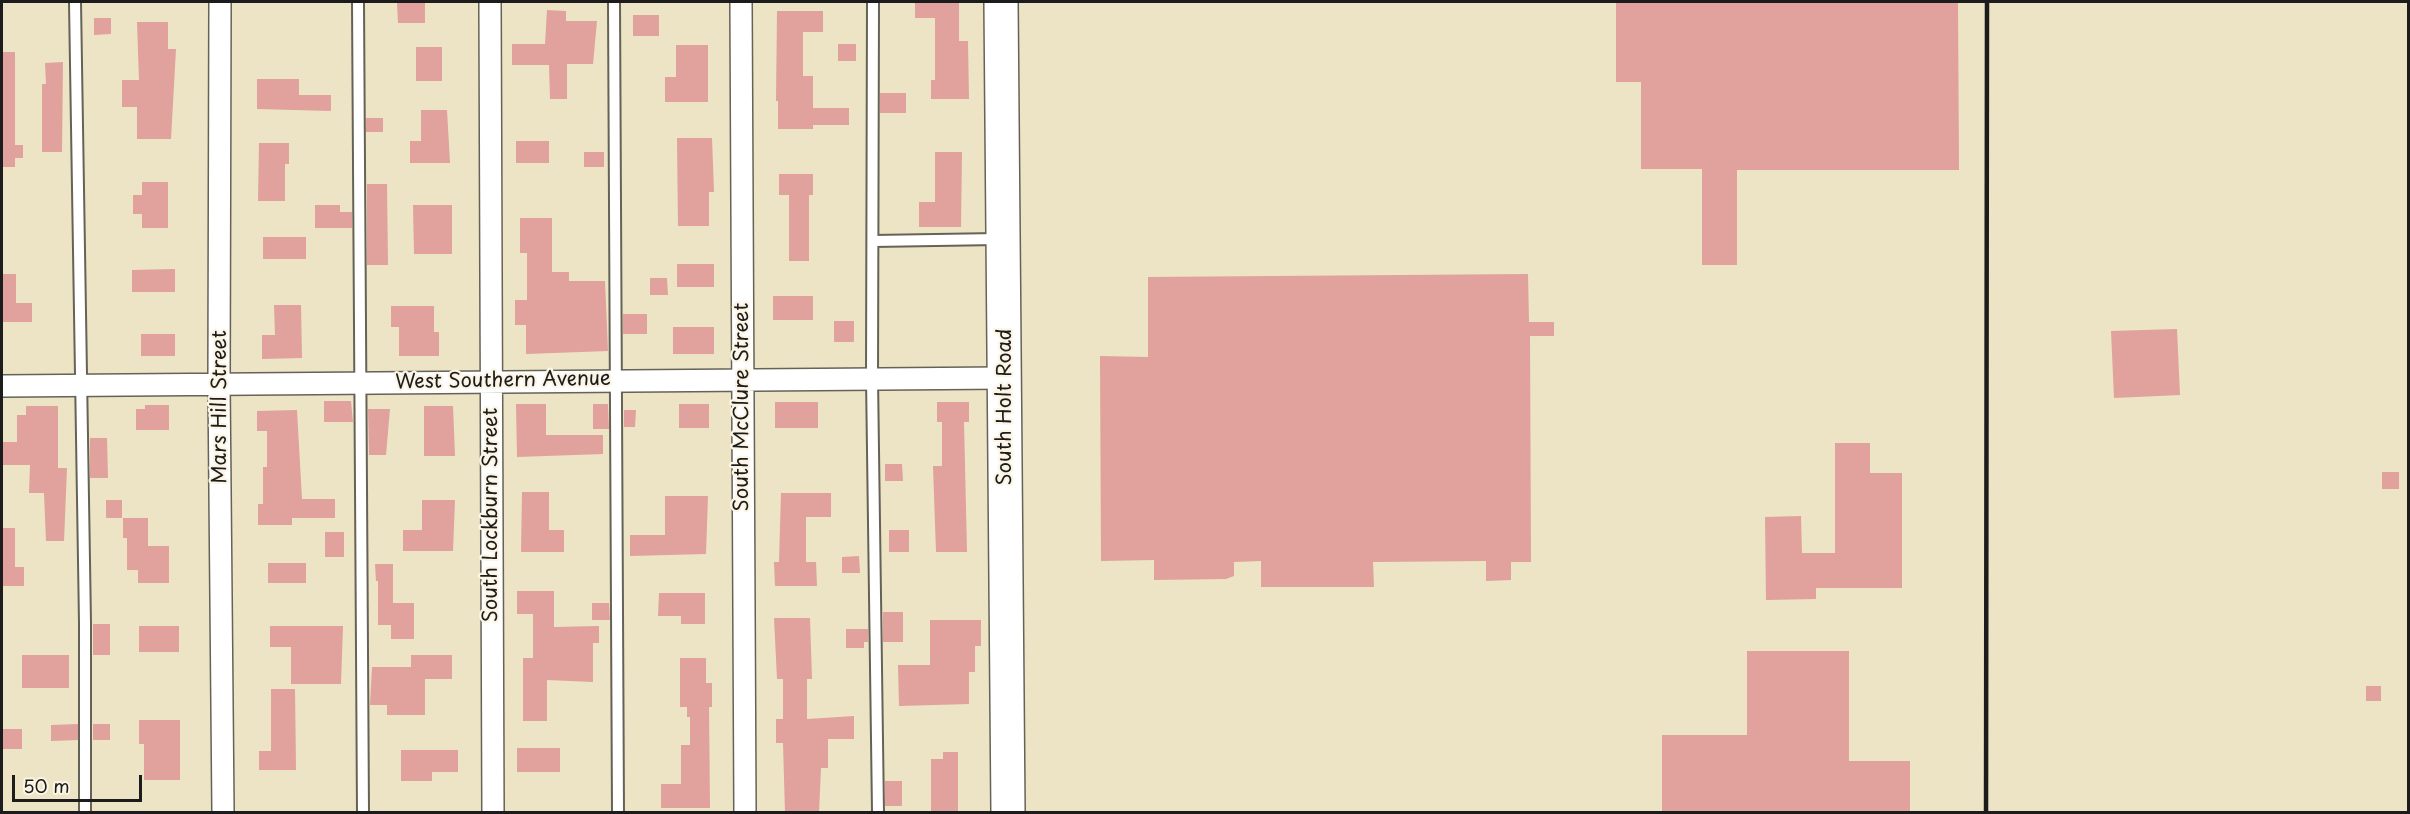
<!DOCTYPE html>
<html>
<head>
<meta charset="utf-8">
<style>
  body { margin:0 }
  #map { position:relative; width:2410px; height:814px; overflow:hidden; background:#ece4c4; font-family:"Playpen Sans",sans-serif }
  canvas { display:block }
  .frame { position:absolute; inset:0; border:3px solid #1c1c1c; pointer-events:none }
  .scale { position:absolute; left:12px; top:775px; width:130px; height:27px; box-sizing:border-box; border:3px solid #1c1c1c; border-top:0; padding-left:8px; font-size:18px; line-height:21px; white-space:nowrap; color:#1c1c1c; -webkit-text-stroke:4px #fcf5e5; paint-order:stroke }
</style>
</head>
<body>
<div id="map">
<canvas width="2410" height="814"></canvas>
<div class="frame"></div>
<div class="scale">50 m</div>
</div>
<script>
const c = document.querySelector('canvas').getContext('2d');
c.lineJoin = 'round';
function fill(path, color) { c.fillStyle = color; c.fill(path, 'evenodd'); }
function stroke(path, color, width, dash) { c.strokeStyle = color; c.lineWidth = width; c.lineCap = dash ? 'butt' : 'round'; c.setLineDash(dash || []); c.stroke(path); }
function write(font, color, halo, rows, align = 'center') {
  c.font = font + ' "Playpen Sans",sans-serif'; c.lineWidth = 4.5; c.setLineDash([]); c.textBaseline = 'middle'; c.strokeStyle = halo; c.fillStyle = color; for (const [text, x, y, turn = 0] of rows) {
    c.save(); c.translate(x, y); c.rotate((+turn || 0) * Math.PI / 180); c.textAlign = isNaN(turn) ? turn : align; if (halo) c.strokeText(text, 0, 0); c.fillText(text, 0, 0); c.restore();
  }
}
fill(new Path2D(`
  M397,2h28v21h-27z
  M915,2h44v39h9l1,58h-38v-19h4v-62h-20z
  M1616,2h342l1,168h-222v95h-35v-96h-61v-87h-25z
  M547,10l19,1v10h31l-4,43h-26v35h-17l-1,-34h-37v-21h33z
  M777,11h46v21h-20v44h10v32h36v17h-36v4h-35v-28h-2z
  M633,15h26v21h-26z
  M94,18h17v16l-17,1z
  M137,22h31v27h8l-5,90h-34v-32h-15v-27h17z
  M838,44h18v17h-18z
  M676,45h32v57h-43v-25h11z
  M416,47h26v34h-26z
  M2,52h13v93h8v13h-8v9h-13z
  M63,62l-1,90h-20v-68h4l-1,-21z
  M257,79h42v16h32v16l-74,-2z
  M880,93h26v20h-26z
  M421,110h26l3,53h-40v-22h11z
  M366,118h17v14h-17z
  M677,138h35l2,54h-5v34h-31z
  M516,141h33v22h-33z
  M259,143h30v21h-4v37h-27z
  M584,152h20v15h-20z
  M935,152h27l-1,75h-42v-25h16z
  M779,174h34v21h-4v66h-20v-66h-10z
  M142,182h26v46h-26v-14h-9v-19h9z
  M367,184h20l1,81h-21z
  M315,205h25v7h12v16h-37z
  M413,205h39v49h-38z
  M520,218h32v54h17v9h36l3,70 -82,3v-29h-11v-25h12v-47h-7z
  M263,237h43v22h-43z
  M677,264h37v23h-37z
  M175,269v23h-43v-22z
  M2,274h14v29h16v19h-30z
  M1528,274l1,48h25v14h-24l1,226h-20v18l-25,1v-20l-113,1 1,25h-113v-26l-27,1v14l-8,3 -72,1v-20l-53,1 -1,-205 48,1v-80z
  M650,278h17l1,17h-18z
  M773,296h40v24h-40z
  M274,305h27l1,53 -40,1v-24h13z
  M391,306h43v26h5v24h-40v-29h-8z
  M623,314h24v20h-24z
  M834,321h20v21h-20z
  M673,327h41v27h-41z
  M2177,329l3,66 -66,3 -3,-67z
  M141,334h34v22h-34z
  M324,401h27l2,21h-29z
  M775,402h43v26h-43z
  M937,402h32v20h-5l3,130h-31l-3,-86h9v-44h-5z
  M516,404h30v31h57v19l-86,3z
  M593,404h15l1,25h-16z
  M679,404h30v24h-30z
  M145,405h24v25h-33v-21h9z
  M26,406h32v62h9l-3,73h-18l-2,-48h-15l1,-28h-28v-23h15v-27h9z
  M424,406h29l2,50h-31z
  M368,409h22l-4,46h-17z
  M297,410l5,89h33v19h-43v7h-34v-21h5v-37h4v-36h-10v-20z
  M624,410h12l-1,17h-11z
  M90,438h17l1,40h-18z
  M1835,443h35v30h32v115h-86v11l-50,1 -1,-83 36,-1 1,37h33z
  M885,464h17l1,17h-18z
  M2382,472h17v17h-17z
  M522,492h27v38h15v22h-43z
  M781,493h50v24h-25v45h10l1,24h-42l-1,-24h5z
  M665,496h43l-2,58 -76,2v-21h35z
  M106,500h16v18h-16z
  M422,500h33l-2,51h-50v-21h19z
  M123,518h25v28h21v37h-31v-13h-11v-32h-4z
  M2,528h13v39h9v19h-22z
  M889,530h20v22h-20z
  M325,532h19v25h-19z
  M859,556l1,17h-18v-16z
  M268,563h38v20h-38z
  M375,564h18v39h21v36h-23v-14h-13v-44h-2z
  M517,591h37v36l45,-1v17h-6v39l-46,-2v41h-24v-63h10v-44h-16z
  M659,593h46v31h-24v-8h-23z
  M592,603h17l1,17h-18z
  M883,612h20v30h-20z
  M774,618h36l2,61h-5v40l47,-3v23h-26v29h-7l-2,45h-34l-2,-70h-7v-24h7v-40h-6z
  M930,620h51v26h-6v26h-6v32l-70,2 -1,-41h32z
  M93,624h17v31h-17z
  M139,626h40v26h-40z
  M270,626h73l-2,58h-50v-37h-21z
  M846,629h22v13h-4v6h-18z
  M1747,651h102v110h61v52h-248v-78h85z
  M22,655h47v33h-47z
  M411,655h41v24h-27v36h-38v-10h-17l2,-38h39z
  M680,658h26v25h6v24h-3l1,101h-49v-24h20v-39h9v-28h-3v-10h-7z
  M2366,686h15v15h-15z
  M271,689h24l1,81h-37v-19h12z
  M139,720h41v60h-36v-36h-5z
  M78,724v16l-27,1v-16z
  M93,724h17v16h-17z
  M2,729h20v20h-20z
  M517,748h43v24h-43z
  M401,750h57v22h-26v9h-31z
  M943,752h15v61h-27v-54h12z
  M885,781h17v25h-17z`), '#e1a19c');
const service = new Path2D(`
  M75,2l10,621v189
  M358,2l5,810
  M614,2l4,810
  M873,2l-1,376 6,434
  M873,241l125,-2`);
const minor = new Path2D(`
  M220,2l-1,382 4,428
  M490,2l3,810
  M741,2l4,810
  M2,386l1003,-8`);
const primary = new Path2D(`
  M1001,2l7,810`);
stroke(service, '#656257', 14);
stroke(minor, '#656257', 24);
stroke(primary, '#656257', 36);
stroke(service, '#fff', 10);
stroke(minor, '#fff', 21);
stroke(primary, '#fff', 33);
stroke(new Path2D(`
  M1986,812l1,-810`), '#1c1c1c', 4.5);
write('20px', '#1c1c1c', '#fcf5e5', [
  ["West Southern Avenue",503,381,-1],
  ["Mars Hill Street",220,407,-90],
  ["South McClure Street",742,407,-90],
  ["South Holt Road",1005,407,-90],
  ["South Lockburn Street",491,515,-90]
]);
</script>
</body>
</html>
